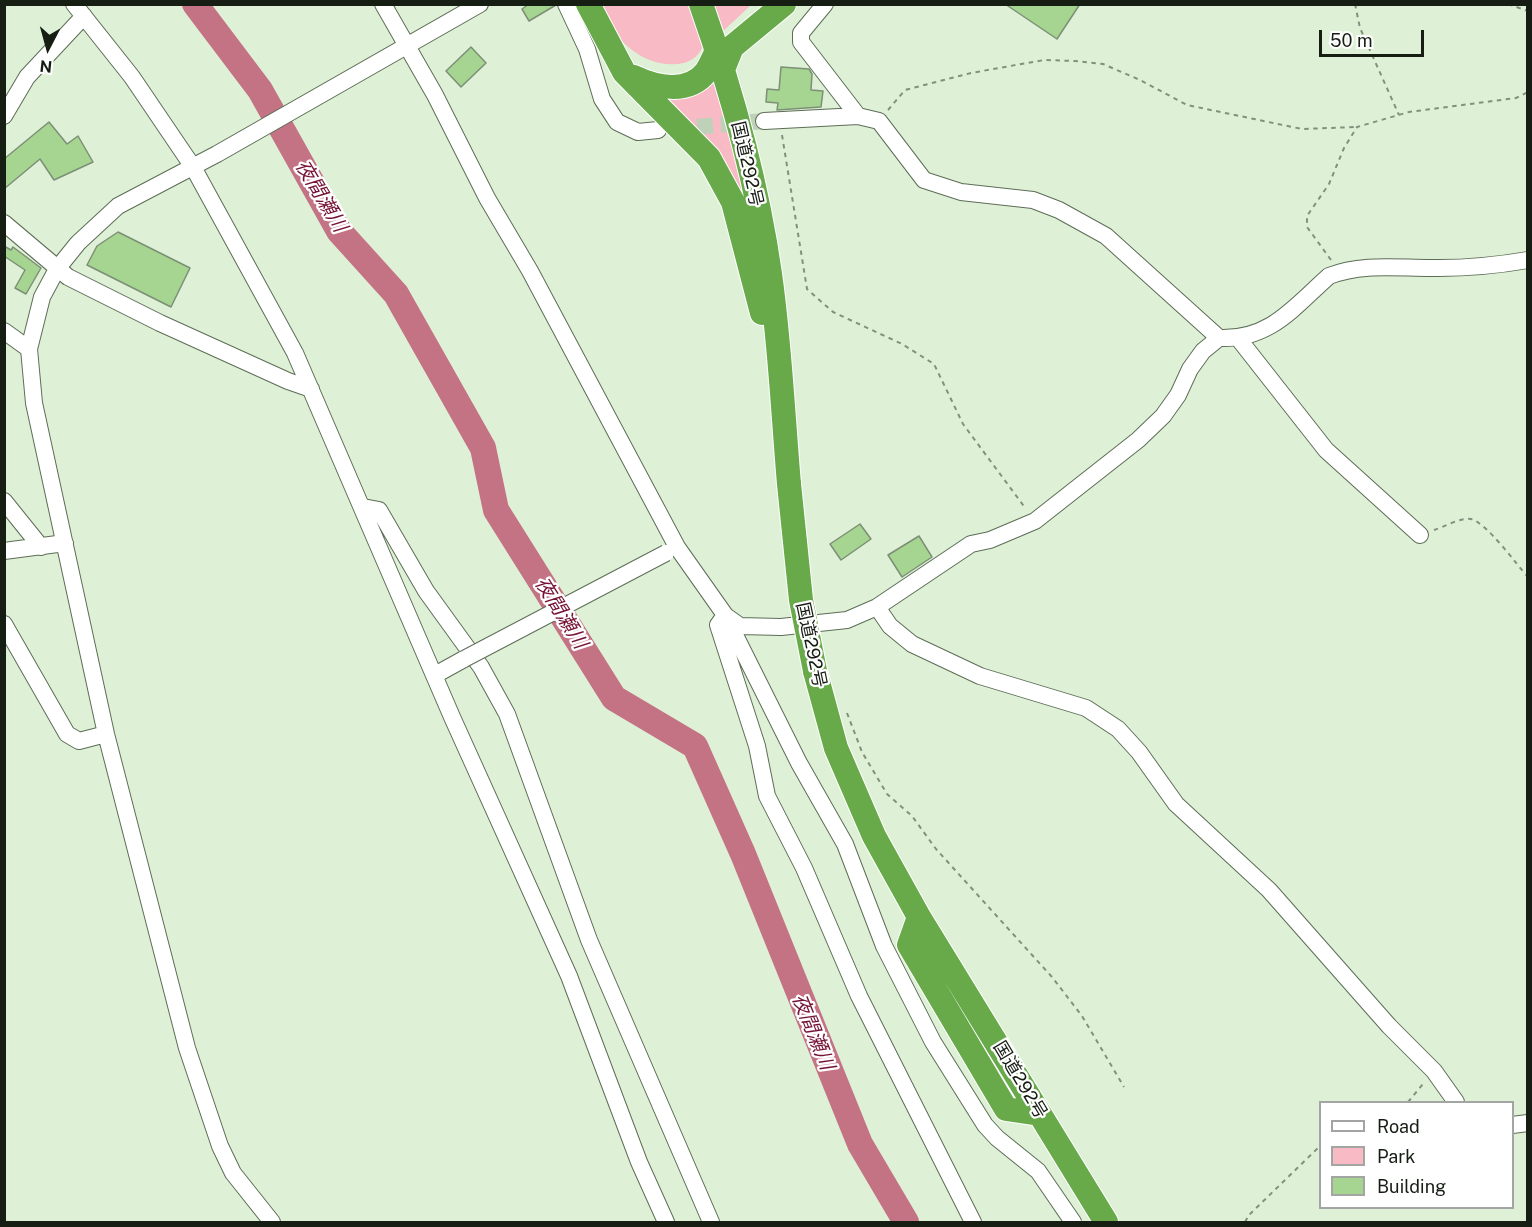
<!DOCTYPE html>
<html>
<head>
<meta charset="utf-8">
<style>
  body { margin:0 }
  #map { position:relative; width:1532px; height:1227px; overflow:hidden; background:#def1d7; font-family:"Public Sans",sans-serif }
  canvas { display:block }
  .frame { position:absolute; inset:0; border:6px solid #161d13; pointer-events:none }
  .legend { position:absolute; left:1319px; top:1101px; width:195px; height:108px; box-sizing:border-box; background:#fff; border:2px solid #a2a5a1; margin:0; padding:8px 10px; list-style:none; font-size:18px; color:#161d13 }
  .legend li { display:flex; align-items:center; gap:12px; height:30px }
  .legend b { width:30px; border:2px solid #a2a5a1 }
  .north { position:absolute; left:18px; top:18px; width:60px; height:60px; -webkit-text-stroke:4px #fff; paint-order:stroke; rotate:186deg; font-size:16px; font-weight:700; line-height:24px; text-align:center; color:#161d13 }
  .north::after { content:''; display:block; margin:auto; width:21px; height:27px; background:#161d13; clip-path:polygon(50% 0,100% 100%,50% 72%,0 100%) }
  .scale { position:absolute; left:1319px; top:30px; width:105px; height:27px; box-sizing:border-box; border:3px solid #161d13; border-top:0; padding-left:8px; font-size:18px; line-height:21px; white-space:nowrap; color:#161d13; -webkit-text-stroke:4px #fff; paint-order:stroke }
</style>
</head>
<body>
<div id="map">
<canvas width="1532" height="1227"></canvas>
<div class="frame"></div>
<ul class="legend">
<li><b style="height:8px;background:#fff"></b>Road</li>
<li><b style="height:16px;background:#f8bac5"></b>Park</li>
<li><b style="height:16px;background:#a5d591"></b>Building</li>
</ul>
<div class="north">N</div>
<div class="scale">50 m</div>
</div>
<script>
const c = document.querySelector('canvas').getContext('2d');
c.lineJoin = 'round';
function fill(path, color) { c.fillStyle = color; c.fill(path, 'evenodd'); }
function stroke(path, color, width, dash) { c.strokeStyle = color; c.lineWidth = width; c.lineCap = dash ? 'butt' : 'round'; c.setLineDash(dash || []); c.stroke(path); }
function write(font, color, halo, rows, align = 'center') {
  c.font = font + ' "Public Sans","Noto Sans JP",sans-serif'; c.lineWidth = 4.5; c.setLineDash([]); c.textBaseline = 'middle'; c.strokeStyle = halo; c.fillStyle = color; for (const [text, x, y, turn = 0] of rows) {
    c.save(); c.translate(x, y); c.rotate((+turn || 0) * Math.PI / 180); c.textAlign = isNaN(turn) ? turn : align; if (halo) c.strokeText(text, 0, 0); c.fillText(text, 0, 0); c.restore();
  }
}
fill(new Path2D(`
  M599,5h92c4,11 13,28 12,40 -2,9 -11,16 -19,18 -39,8 -72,-24 -85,-58z
  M711,5h40l-30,28z
  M713,71l36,142 -98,-124z`), '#f8bac5');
stroke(new Path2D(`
  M195,4l65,86 79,141 57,63 87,154 13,62 118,188 81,48 48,108 117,290 46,78`), '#c47384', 26);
const building = new Path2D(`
  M529,4h27v1l-27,16 -7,-12z
  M1005,4h75l-23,35z
  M471,47l15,16 -25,24 -15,-16z
  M781,67l28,2 3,5 -1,16 12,1 -2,16 -44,3 1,-7 -12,-1 1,-13 12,1z
  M49,122l18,22 11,-8 15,26 -39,18 -14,-21 -36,30v-30z
  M118,232l72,36 -19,39 -84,-42 10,-19z
  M4,246l7,4 2,-3 28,21 -15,26 -11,-6 10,-18 -21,-14z
  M860,524l11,15 -30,21 -11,-16z
  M919,536l13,21 -30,20 -14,-22z`);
fill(building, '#a5d591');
stroke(building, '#7d8f76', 1.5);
stroke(new Path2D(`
  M673,129l91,-8`), '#c0d1ba', 16, [16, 8]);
const minor = new Path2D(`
  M74,4l58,73 61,90 102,186 157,364 117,259 70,186 27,60
  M383,4l52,91 52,103 43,73 147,276 48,68 74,148 46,81 39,102 49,96 52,83 12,13 41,33 35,51
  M566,4l21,45 15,50 15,23 21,10 20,-2
  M825,4l-24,29v9l57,74 21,5 45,59 37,12 72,8 26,10 47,26 113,102c51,2 74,-30 110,-62 35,-14 74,-7 110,-8 30,0 60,-3 89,-8
  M4,116l23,-39 57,-61
  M764,121l94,-5
  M4,223l64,54 92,46 128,58 23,8
  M4,331l25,18
  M1238,338l88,112 94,85
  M4,501l37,46
  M363,507l16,3 47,81 55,76 26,47 82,226 122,282
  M4,551l61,-8
  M877,607l13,19 22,18 68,32 106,32 32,21 21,23 37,52 93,86 120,136 45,45 22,31
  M725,615l-7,10 39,121 10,50 37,72 55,128 114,226
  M726,616l14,10 41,1 66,-7 30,-13 94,-63 19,-4 45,-19 103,-81 25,-24 15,-21 12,-26 13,-18 16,-13
  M4,624l63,110 12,7 27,-7
  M435,675l29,-16
  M1512,1125l16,-2
  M272,1222l-39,-49 -13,-27 -33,-98 -81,-314 -72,-331 -5,-54 13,-52 15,-28 21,-26 40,-37 99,-52 263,-150`);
const highway = new Path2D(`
  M588,4l36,68 85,86 24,44 29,111
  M701,4c31,88 56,178 69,270 10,70 13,140 19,210
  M724,67l8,-20 52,-43
  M634,77c21,10 54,18 72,-5 4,-6 8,-15 11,-22
  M815,671l21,77 38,88 45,81 187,305
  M919,917l-10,28 97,164 34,5`);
stroke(minor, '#5d6d56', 18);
stroke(highway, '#fff', 26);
stroke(new Path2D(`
  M1355,4l5,24 39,87
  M1508,4l20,7
  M888,110l17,-20 66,-17 73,-13 31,1 28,3 37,16 47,25 115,24 55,-2
  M782,135l25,154 26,23 69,32 32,20 29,60 63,85
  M1331,260l-24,-33v-11l22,-32 15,-36 13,-21 52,-15 107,-14 12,-6
  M1434,530c10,-3 27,-13 37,-11 16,4 45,45 57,58
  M847,713l15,39 25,42 25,22 24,33 116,128 30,39 42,71
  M1408,1102l15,-18
  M1245,1222l4,-7 71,-69`), '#83907e', 2, [4.5, 4.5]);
stroke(minor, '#fff', 16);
stroke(highway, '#68a94a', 24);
const minorBridge = new Path2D(`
  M464,659l202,-106`);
const highwayBridge = new Path2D(`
  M789,484l12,116 14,71`);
stroke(minorBridge, '#5d6d56', 18, []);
stroke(highwayBridge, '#fff', 26, []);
stroke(minorBridge, '#fff', 16);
stroke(highwayBridge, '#68a94a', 24);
write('18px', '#161d13', '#fff', [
  ["国道292号",747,164,77],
  ["国道292号",811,645,78],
  ["国道292号",1020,1080,59]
]);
write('italic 20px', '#761235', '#fff', [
  ["夜間瀬川",321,196,59],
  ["夜間瀬川",561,613,58],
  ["夜間瀬川",813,1032,68]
]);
</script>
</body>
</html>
